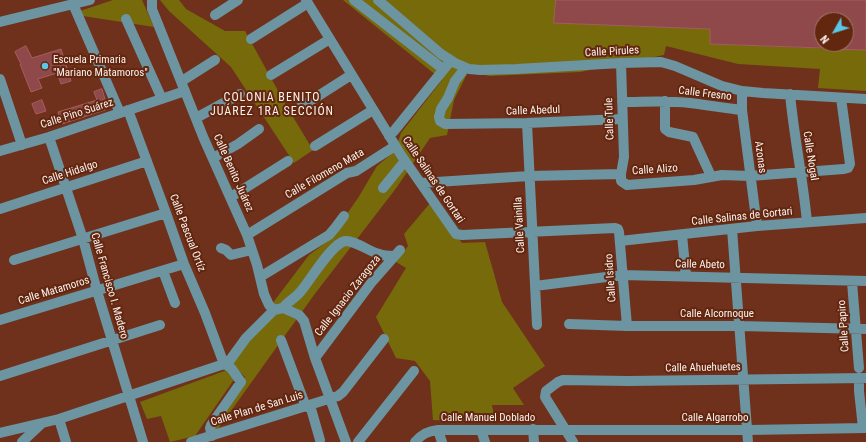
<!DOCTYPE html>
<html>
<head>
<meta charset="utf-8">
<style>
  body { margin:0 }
  #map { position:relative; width:866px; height:442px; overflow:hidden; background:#6f311b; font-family:"Roboto Condensed",sans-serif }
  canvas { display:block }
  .north { position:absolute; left:814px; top:12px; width:40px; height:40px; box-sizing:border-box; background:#63260f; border:1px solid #9f7869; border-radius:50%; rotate:231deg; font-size:11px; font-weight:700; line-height:16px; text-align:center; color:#faf2ef }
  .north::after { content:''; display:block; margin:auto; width:14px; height:18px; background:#5bc7e7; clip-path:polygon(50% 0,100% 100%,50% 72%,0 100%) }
</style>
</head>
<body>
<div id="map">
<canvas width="866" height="442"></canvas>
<div class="north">N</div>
</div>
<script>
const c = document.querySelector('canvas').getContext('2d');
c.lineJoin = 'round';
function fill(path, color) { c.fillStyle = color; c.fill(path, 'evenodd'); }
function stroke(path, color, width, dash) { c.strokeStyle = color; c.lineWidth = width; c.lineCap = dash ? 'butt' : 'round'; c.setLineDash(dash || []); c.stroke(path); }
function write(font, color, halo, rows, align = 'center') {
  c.font = font + ' "Roboto Condensed",sans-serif'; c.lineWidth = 4; c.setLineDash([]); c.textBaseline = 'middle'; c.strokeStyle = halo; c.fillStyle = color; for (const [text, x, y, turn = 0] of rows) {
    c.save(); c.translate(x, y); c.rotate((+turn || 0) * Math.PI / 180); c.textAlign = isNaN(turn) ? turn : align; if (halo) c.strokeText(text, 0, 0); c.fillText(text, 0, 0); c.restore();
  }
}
fill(new Path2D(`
  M113,0h29l12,27 -71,-11 -3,-5z
  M160,0h19l7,9 39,22h20l42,76 26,43 -19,13 -63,-96 -62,-56z
  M343,0h213l-1,23 155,6v15l156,6v41l-48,-3 2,-19 -82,-5 -72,-18 -2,9 -84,17 -90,4 -22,-4 -14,28 -7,35 -17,3 -33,49 -83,108 -96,134 -13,4 40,-56 -16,-16 80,-106 19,-14 30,-43 19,-32 18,-15 6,-18 41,-53z
  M431,202l31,41 23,-1 17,60 43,64 -32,22 11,17h-32l3,17 -62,-2 -3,-39 -15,-20 -19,-3 -20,-41 30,-49 -10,-6 12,-16 -4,-12z
  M227,370l8,8 -40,58 -25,6 -9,-26 -14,3 -7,-17z`), '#776a0b');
const building = new Path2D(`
  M556,0h310v50l-37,-1v-5h17v-24h-24v28l-112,-4v-15l-156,-6z
  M26,46l6,12 29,-9 10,32 -10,3 -4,-11 -19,6 4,9 -11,4 -11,-28h1l-6,-12z
  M102,89l3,10 -3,1 3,10 -43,14 -4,-12 39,-12 -3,-8z
  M42,100l4,11 -10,3 -4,-10z`);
fill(building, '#8f494a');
stroke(building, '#a55d5e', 1);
stroke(new Path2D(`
  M152,0v9l52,130 43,96 10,30 7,29 5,11 5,5
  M306,0l95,155 55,79 6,1 153,-7 3,1 1,3 8,94
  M354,0l89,69
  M378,0l63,54 14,9 14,6 11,1 37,-1 104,-6 40,-1 14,4 47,20 20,5 21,2 103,6
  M73,4l47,109
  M215,15l23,-15
  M126,19l36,80
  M0,22l90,-22
  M251,39l57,-36
  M463,67l-1,5 -7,9 -7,17 -7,11 -2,8 1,4 5,3 82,-1 95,-4
  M271,75l59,-36
  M0,79l22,66
  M182,81l33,-21
  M742,91v19l15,116
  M790,94c4,43 13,85 17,128
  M665,101v28l4,3 24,5 18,39
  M622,102c22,0 45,-2 68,1 17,2 34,5 52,7
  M128,110l38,103 18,51 21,49 19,51
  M293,112l58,-37
  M196,118l44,-24
  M527,123l10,202
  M389,136l5,-5 54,-67
  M49,137l34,102 14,52 46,151
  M315,146l58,-36
  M0,151l49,-14 136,-46
  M213,158l25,-14 21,-15
  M621,174l3,-17 -3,-94
  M421,183l108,-7 92,-2v7l6,4 67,-5 28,-5 28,1 94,-7 4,-1 2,-4 -9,-66
  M383,188l22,-27
  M231,197l57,-36
  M0,209l147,-48
  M732,229l16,213
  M247,235l100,-62 9,-2 39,-25
  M682,235l4,41
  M620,241l137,-15 109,-8
  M221,248l5,2 5,5 21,-5
  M14,260l152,-47
  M163,271l12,32
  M260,277l69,-42 6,-7 9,-12
  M852,282l7,86
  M535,286l87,-11 244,6
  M283,308c5,-7 13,-10 18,-17 9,-10 30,-47 44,-50 9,-1 25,11 34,13 5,2 10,2 15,2
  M0,320l184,-56
  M569,324l58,2h113l126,3
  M281,340l25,67
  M315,358l56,-75 29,-33
  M0,376l160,-51
  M859,378v13l4,37
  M310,405l10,35
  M59,419l7,23
  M533,429l1,13
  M438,430l4,12
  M481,430l4,12
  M0,433l59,-14 165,-55 6,-4 16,-22 28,-28 9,-2 16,7 5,6 11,37 31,84
  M212,436l-2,-8 1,-3 30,-43 -10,-14 -7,-4
  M22,442l19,-18
  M191,442l147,-46 5,-4 41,-53
  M358,442l56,-71
  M415,442c7,-8 13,-11 23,-12h310l118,-2
  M573,442l-28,-45 1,-6 12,-9 5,-2 65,1 238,-3`), '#6c94a1', 10);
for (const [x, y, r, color] of [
  [45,66,4,"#5bc7e7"]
]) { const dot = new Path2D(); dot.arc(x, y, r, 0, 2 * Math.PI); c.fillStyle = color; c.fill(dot); stroke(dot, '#63260f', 1.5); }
write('11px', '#faf2ef', '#63260f', [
  ["Calle Pirules",612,52,-3],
  ["Calle Fresno",705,94,7],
  ["Calle Abedul",533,111,-2],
  ["Calle Pino Suárez",77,114,-18],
  ["Calle Tule",610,119,-92],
  ["Calle Nogal",810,156,81],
  ["Azonas",760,157,82],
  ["Calle Alizo",655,170,-4],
  ["Calle Hidalgo",70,173,-18],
  ["Calle Benito Juárez",233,173,66],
  ["Calle Filomeno Mata",325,174,-30],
  ["Calle Salinas de Gortari",433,180,56],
  ["Calle Salinas de Gortari",742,217,-6],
  ["Calle Vainilla",520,225,-93],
  ["Calle Pascual Ortíz",187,233,69],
  ["Calle Abeto",700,265,1],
  ["Calle Isidro",611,278,-94],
  ["Calle Francisco I. Madero",109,286,74],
  ["Calle Matamoros",54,291,-17],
  ["Calle Ignacio Zaragoza",348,296,-52],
  ["Calle Alcornoque",717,314],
  ["Calle Papiro",844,326,-94],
  ["Calle Ahuehuetes",703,368,-1],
  ["Calle Plan de San Luis",257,409,-17],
  ["Calle Manuel Doblado",488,418],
  ["Calle Algarrobo",715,418]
]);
write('11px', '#faf2ef', '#63260f', [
  ["Escuela Primaria",53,60],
  ["\"Mariano Matamoros\"",53,73]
], 'left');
c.letterSpacing = '1px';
write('12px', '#faf2ef', '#63260f', [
  ["COLONIA BENITO",272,98],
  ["JUÁREZ 1RA SECCIÓN",272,112]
]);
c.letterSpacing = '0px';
</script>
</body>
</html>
